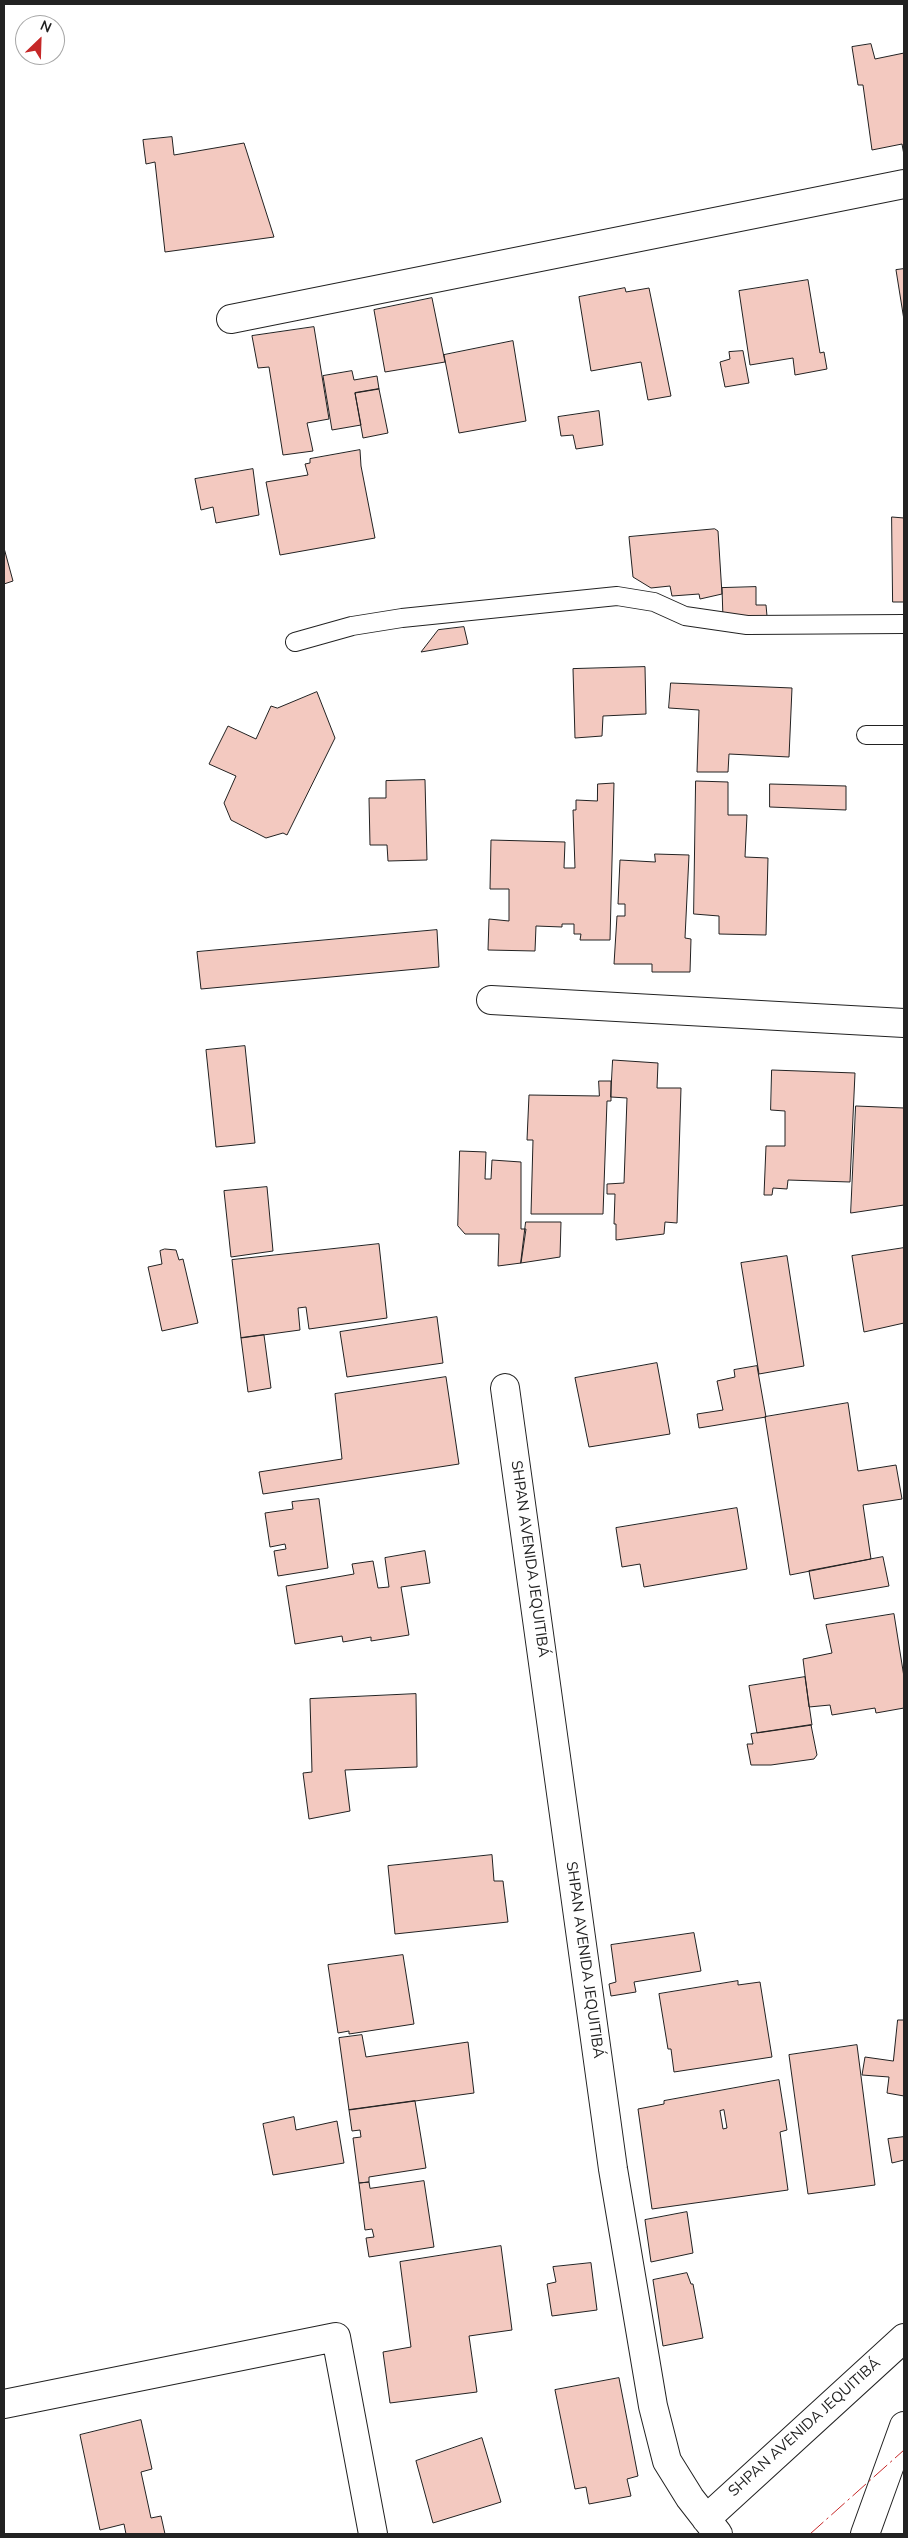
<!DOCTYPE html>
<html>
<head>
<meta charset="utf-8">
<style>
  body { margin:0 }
  #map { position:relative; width:908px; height:2538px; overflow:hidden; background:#fff; font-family:"Nunito Sans",sans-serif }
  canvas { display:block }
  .frame { position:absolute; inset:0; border:5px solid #222; pointer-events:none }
  .north { position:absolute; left:15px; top:15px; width:50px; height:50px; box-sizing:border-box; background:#fff; border:1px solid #a7a7a7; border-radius:50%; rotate:24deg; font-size:14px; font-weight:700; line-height:20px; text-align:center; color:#222 }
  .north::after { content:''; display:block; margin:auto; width:18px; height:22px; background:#c62828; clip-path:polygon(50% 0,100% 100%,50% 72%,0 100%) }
</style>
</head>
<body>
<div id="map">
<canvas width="908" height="2538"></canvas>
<div class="frame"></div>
<div class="north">N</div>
</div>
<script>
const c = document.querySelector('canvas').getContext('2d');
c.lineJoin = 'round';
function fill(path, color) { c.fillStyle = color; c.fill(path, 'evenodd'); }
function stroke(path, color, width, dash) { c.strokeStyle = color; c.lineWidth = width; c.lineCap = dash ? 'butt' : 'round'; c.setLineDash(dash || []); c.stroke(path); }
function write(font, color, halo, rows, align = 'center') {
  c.font = font + ' "Nunito Sans",sans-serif'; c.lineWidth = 4; c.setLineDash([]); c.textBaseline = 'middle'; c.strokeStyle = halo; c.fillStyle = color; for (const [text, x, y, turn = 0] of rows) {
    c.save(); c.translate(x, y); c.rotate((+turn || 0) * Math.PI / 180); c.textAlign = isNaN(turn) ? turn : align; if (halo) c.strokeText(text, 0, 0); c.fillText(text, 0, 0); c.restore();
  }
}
const building = new Path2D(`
  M871,44l4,15 29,-6v102l-2,-11 -30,6 -9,-65h-5l-6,-38z
  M172,137l2,18 70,-12 30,94 -109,15 -10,-90 -9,2 -3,-24z
  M904,269v51l-8,-50z
  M808,280l12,73 4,-1 3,17 -32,6 -2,-17 -43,7 -11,-74z
  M625,288l1,4 23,-4 22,108 -23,4 -7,-38 -50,9 -12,-74z
  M432,298l13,64 -60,10 -11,-62z
  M314,327l15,92 -22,4 6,28 -30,4 -14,-88 -11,1 -6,-32z
  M513,341l13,80 -67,12 -15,-78z
  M743,351l6,32 -24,4 -5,-25 10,-3 -1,-7z
  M352,371l2,9 23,-4 2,13 -24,4 6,32 -29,5 -9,-54z
  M379,389l9,44 -25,5 -8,-45z
  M599,411l4,34 -27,4 -3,-14 -12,1 -3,-19z
  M360,450l1,16 14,72 -95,17 -14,-73 42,-7 -3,-11 5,-1v-4z
  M253,469l6,46 -43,8 -3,-16 -12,3 -6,-31z
  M892,517l12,1v84h-11z
  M715,529l3,2 4,63 -22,5 -1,-5 -27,2 -2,-10 -19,2 -18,-11 -4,-40z
  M4,548l9,33 -9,3z
  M756,587v18h10l2,22 -45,-8 -1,-31z
  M464,627l4,17 -47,8 17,-22z
  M645,667l1,47 -43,2 -1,20 -27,2 -2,-69z
  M671,683l121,5 -3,69 -60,-3 -1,18h-31l2,-62 -30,-2z
  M317,692l18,46 -48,97 -4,-2 -17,5 -35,-18 -7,-17 12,-27 -27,-12 19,-38 28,13 15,-33 6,2z
  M425,780l2,80 -39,1 -1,-16h-17l-1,-47h17v-17z
  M696,781l32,1v33h19l-2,42 23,1 -2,77 -47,-1v-18l-25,-2z
  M598,784l16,-1 -4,157h-30l1,-6h-7v-10h-12v3l-26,-1 -1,25 -47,-1 1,-31 20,2v-32h-19l1,-49 74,2 -1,26h11l-2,-58h3v-10l21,1z
  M770,784l76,2v24l-76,-3z
  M655,854l34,1 -4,83 6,1 -1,33h-38v-8h-38l3,-48h8v-12h-7l2,-44 35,2z
  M437,930l2,37 -238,22 -4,-37z
  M245,1046l10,97 -39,4 -10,-97z
  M613,1060l45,3 -1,25h24l-4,135 -12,-1 -1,12 -48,6v-16h-2l1,-30h-8v-10l17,-1 3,-85 -16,-1z
  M772,1070l83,3 -5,109 -62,-2 -1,9 -14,-1 -1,7h-8l2,-49h19v-35l-14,-1z
  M599,1081h12v20h-4l-4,113h-72l2,-74h-6l2,-45 70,1z
  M856,1106l48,2v97l-53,8z
  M460,1151l26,1 -1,27h6l1,-19 29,2v67h5l-5,34 -23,3 1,-32h-34l-7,-8z
  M267,1187l6,64 -42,6 -7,-66z
  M526,1222h35l-1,35 -39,6z
  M379,1244l8,74 -78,11 -3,-22 -8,1 2,22 -59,8 -9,-78z
  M904,1248v75l-40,9 -12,-76z
  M165,1249l11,1 3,10 4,-1 15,64 -36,8 -14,-64 14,-3 -2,-13z
  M787,1256l17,110 -45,8 -18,-111z
  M437,1317l6,46 -96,14 -7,-45z
  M264,1335l7,53 -23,4 -7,-54z
  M657,1363l13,71 -81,13 -14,-69z
  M757,1366l9,51 -67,11 -2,-14 26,-4 -6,-29 18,-4 -1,-7z
  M446,1377l13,87 -196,30 -4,-22 83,-13 -7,-65z
  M848,1403l10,68 38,-6 6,34 -39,6 8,54 -81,16 -25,-158z
  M319,1499l9,69 -50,8 -4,-25 12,-2 -1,-5 -15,3 -5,-34 28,-4 -1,-7z
  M737,1508l10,61 -103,18 -4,-23 -18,3 -6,-39z
  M425,1551l5,32 -29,4 8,48 -38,6v-4l-28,5 -1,-6 -47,8 -9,-58 68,-12 -2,-10 21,-3 5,27 11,-1 -4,-29z
  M883,1557l6,29 -75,13 -5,-28z
  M894,1614l10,63v31l-28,5 -1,-5 -43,7 -2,-10 -21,2 -6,-48 29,-6 -6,-28z
  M805,1677l7,48 -55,8 -8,-47z
  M416,1694l1,73 -72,3 5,41 -41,8 -6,-46 9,-1 -2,-73z
  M811,1725l6,30 -3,4 -43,6h-20l-4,-21h6l-2,-10z
  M492,1855l2,26h9l5,41 -113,12 -7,-68z
  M694,1933l7,38 -67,11 2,10 -25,4 -2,-12 7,-2 -5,-37z
  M403,1955l11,69 -65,10v-3l-11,2 -10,-68z
  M738,1981v4l22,-3 12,75 -98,15 -3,-23h-3l-9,-55z
  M898,2020h6v76l-17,-3 2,-16 -27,-2 3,-18 28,4z
  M362,2035l4,22 102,-15 6,51 -125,17 -10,-72z
  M857,2045l18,140 -67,9 -19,-139z
  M779,2080l8,50 -7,2 8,58 -136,19 -14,-100 26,-5v-3zM724,2110l3,18 -4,1 -3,-18z
  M415,2101l11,67 -57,9v5l-10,1 -6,-45 8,-1 -1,-7 -8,1 -3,-21z
  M294,2117l2,13 41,-9 7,42 -71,12 -10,-51z
  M904,2137v23l-12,3 -4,-24z
  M424,2181l10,66 -65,10 -3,-19 8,-1 -2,-8 -7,1 -6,-47 10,-1 1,6z
  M687,2212l6,41 -42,9 -6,-42z
  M501,2246l11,84 -43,6 8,56 -87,11 -7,-51 28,-5 -11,-85z
  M591,2263l6,47 -45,6 -5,-32 9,-2 -3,-15z
  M687,2273l4,11h2l10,54 -40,8 -10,-66z
  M619,2378l19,98 -11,3 4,17 -42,8 -3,-17 -11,2 -20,-99z
  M141,2420l11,49 -11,3 10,46 10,-2 4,18h-39l-2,-10 -24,6 -20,-95z
  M482,2438l19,64 -68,21 -17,-62z`);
fill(building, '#f3c9c0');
stroke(building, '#222', 1);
const lane = new Path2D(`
  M295,642l57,-16 50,-8 215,-22 37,6 31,14 62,9 157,-1
  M866,735h38`);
const street = new Path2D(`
  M231,319l673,-135
  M491,1000l413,23
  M505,1388l108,781 40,237 14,55 23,37 28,36
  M4,2404l332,-67 37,197
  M706,2519l198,-181
  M865,2534l39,-108`);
stroke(lane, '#222', 20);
stroke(street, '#222', 30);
stroke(lane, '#fff', 18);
stroke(street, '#fff', 28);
stroke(new Path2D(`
  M810,2534l94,-84`), '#c62828', 1, [18, 4, 2.5, 4]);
write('15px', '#222', '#fff', [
  ["SHPAN AVENIDA JEQUITIBÁ",529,1559,82],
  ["SHPAN AVENIDA JEQUITIBÁ",584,1960,82],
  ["SHPAN AVENIDA JEQUITIBÁ",805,2428,-42]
]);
</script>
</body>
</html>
